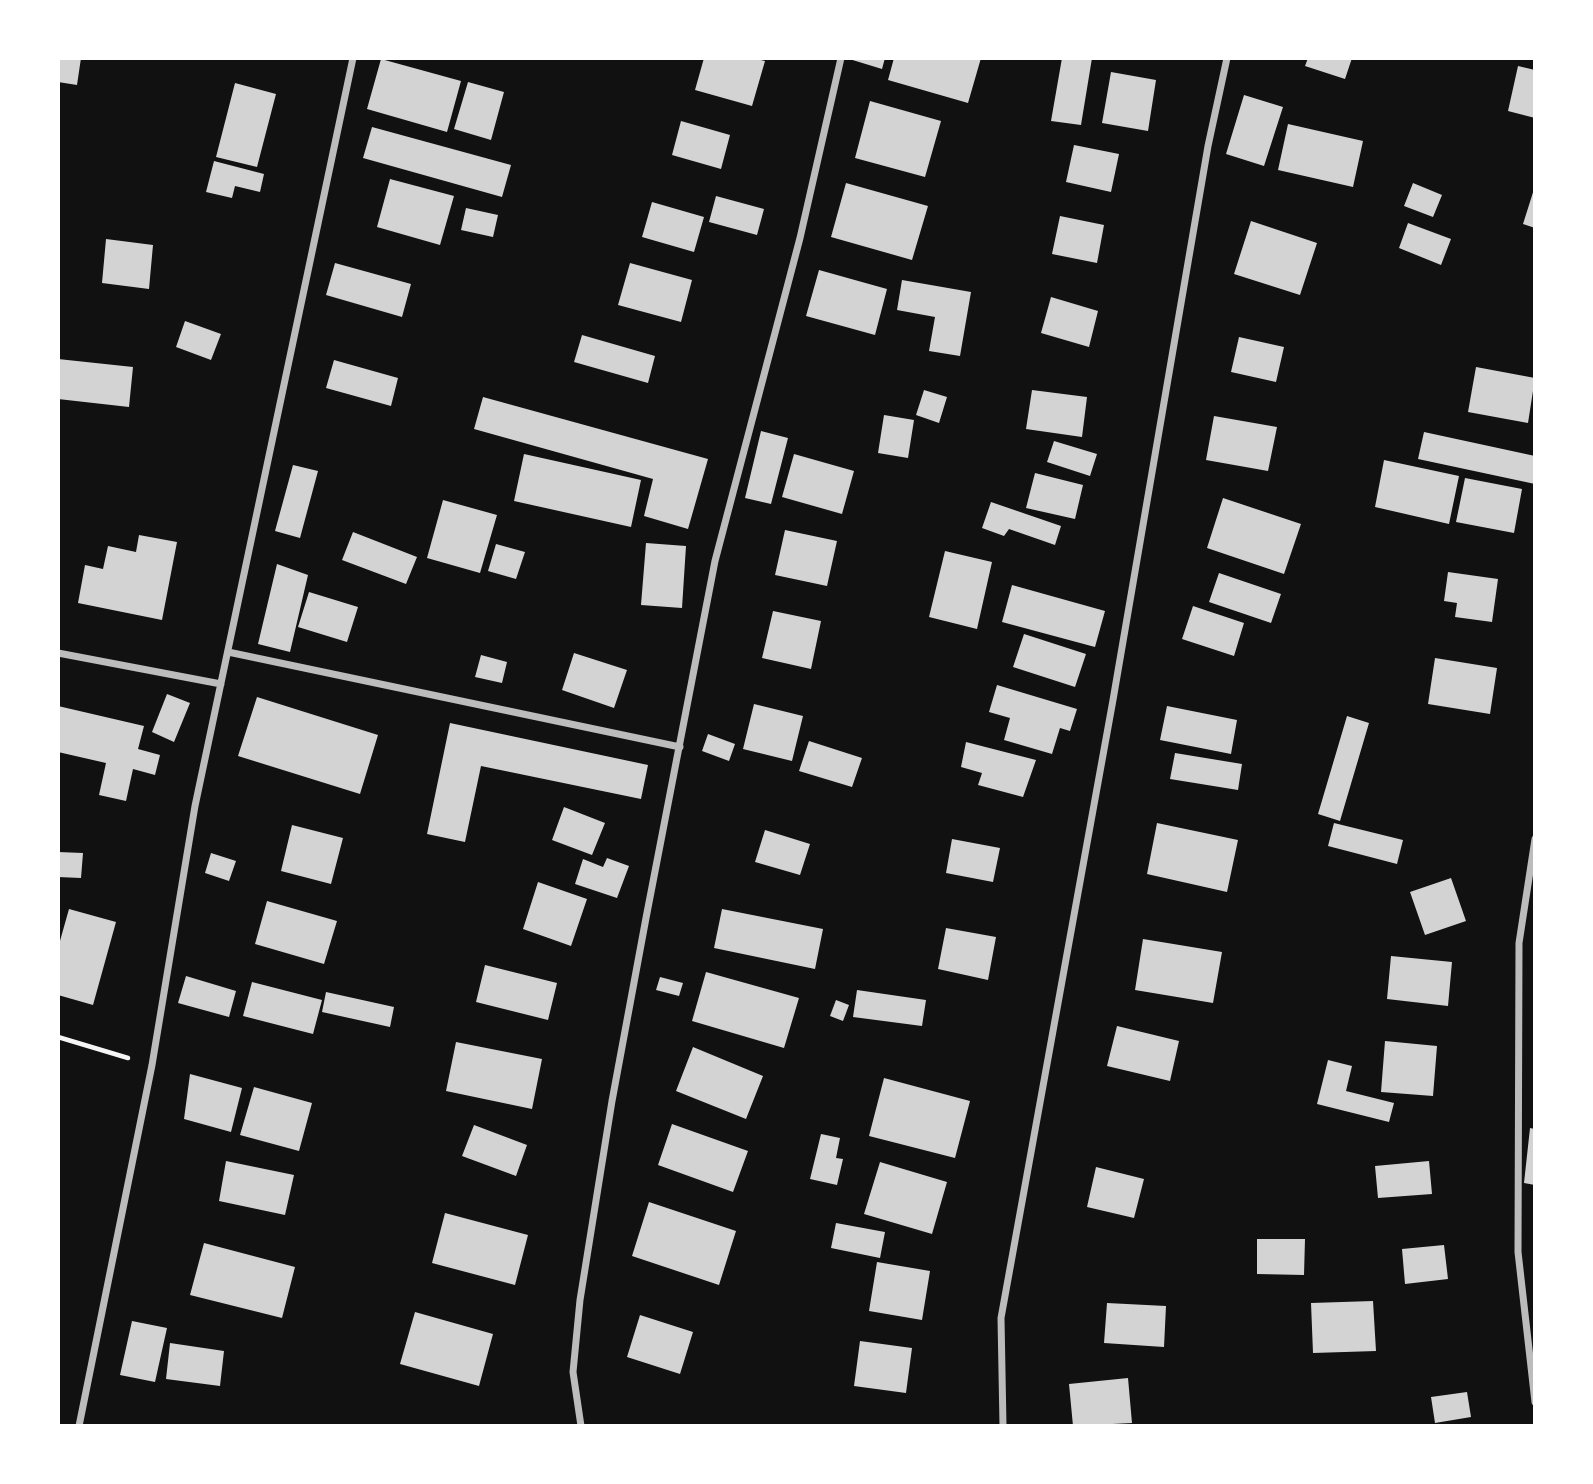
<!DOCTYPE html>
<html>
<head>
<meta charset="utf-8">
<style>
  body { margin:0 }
  #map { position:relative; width:1593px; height:1484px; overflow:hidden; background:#111; font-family:"DejaVu Sans",sans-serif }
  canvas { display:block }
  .frame { position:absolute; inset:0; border:60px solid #fff; pointer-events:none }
</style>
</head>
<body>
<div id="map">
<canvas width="1593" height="1484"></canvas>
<div class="frame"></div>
</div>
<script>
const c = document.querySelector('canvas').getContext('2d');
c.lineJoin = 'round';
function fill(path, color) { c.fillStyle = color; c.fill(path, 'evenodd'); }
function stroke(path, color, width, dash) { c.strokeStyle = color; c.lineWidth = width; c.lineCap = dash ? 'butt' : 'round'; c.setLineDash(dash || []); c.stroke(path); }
fill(new Path2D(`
  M58,58h23l-4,27 -19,-3z
  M704,58h48l13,3 -13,45 -57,-16z
  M846,58h39l-3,11z
  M894,58h87l-13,45 -80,-23z
  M1062,58h30l-11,67 -30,-4z
  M1308,58h44l-7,21 -40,-13z
  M381,59l80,22 -14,51 -80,-23z
  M1518,66l17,4v48l-27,-7z
  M1111,72l45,8 -8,51 -46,-8z
  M468,82l36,10 -13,48 -37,-11z
  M235,83l41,11 -19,73 -41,-10z
  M1244,95l39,12 -19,59 -38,-12z
  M870,101l71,20 -16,56 -70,-19z
  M681,121l49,14 -9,34 -49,-14z
  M1288,124l75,17 -10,46 -75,-17z
  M372,127l139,38 -9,32 -139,-39z
  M1074,145l45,9 -8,38 -45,-10z
  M214,161l50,13 -4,18 -25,-6 -3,12 -26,-6z
  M390,179l64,17 -14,49 -63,-18z
  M846,183l82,23 -16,54 -81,-23z
  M1413,183l29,12 -9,22 -29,-11z
  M1535,186v42l-12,-4z
  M716,196l48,13 -7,26 -48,-13z
  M652,202l52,15 -10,35 -52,-15z
  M466,208l32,7 -5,22 -32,-7z
  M1060,216l44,9 -7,38 -45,-9z
  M1251,221l66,22 -17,52 -66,-21z
  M1408,223l43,16 -10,26 -42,-17z
  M106,239l47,6 -4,44 -47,-6z
  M335,263l76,21 -9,33 -76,-22z
  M630,263l62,17 -11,42 -63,-17z
  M819,270l68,19 -12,46 -69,-19z
  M902,280l69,12 -11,64 -31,-5 6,-34 -38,-7z
  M1051,297l47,14 -9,36 -48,-14z
  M185,321l36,13 -10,26 -35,-13z
  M582,335l73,21 -7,27 -74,-21z
  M1239,337l45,10 -8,35 -45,-10z
  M58,359l75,8 -4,40 -71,-8z
  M334,360l64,18 -7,28 -65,-18z
  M1476,367l59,11 -7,45 -60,-11z
  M924,390l23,7 -8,26 -23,-8z
  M1032,390l55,7 -5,40 -56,-8z
  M483,397l225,62 -20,70 -44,-13 9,-37 -179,-50z
  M884,415l30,5 -6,38 -30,-5z
  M1214,416l63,11 -9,44 -62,-11z
  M761,431l27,7 -17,66 -26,-6z
  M1424,432l111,24v28l-117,-25z
  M1054,441l43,13 -7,22 -43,-14z
  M524,454l117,26 -10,47 -117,-26z
  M794,454l60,17 -12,43 -60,-17z
  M1384,460l75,16 -10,48 -74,-17z
  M293,465l25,6 -18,67 -25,-7z
  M1035,473l48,12 -8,34 -49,-11z
  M1465,478l57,11 -8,44 -58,-11z
  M1223,498l78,26 -17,50 -77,-26z
  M443,500l54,15 -17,58 -53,-15z
  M991,502l70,24 -6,19 -46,-16 -5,7 -22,-8z
  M785,530l52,11 -10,45 -52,-11z
  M353,532l64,25 -11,27 -64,-24z
  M139,535l38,7 -15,78 -84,-17 7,-38 18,4 5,-23 28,6z
  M646,543l40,3 -4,62 -41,-3z
  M496,544l29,8 -9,27 -28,-8z
  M945,551l47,11 -15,67 -48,-12z
  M277,564l31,11 -18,77 -32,-8z
  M1448,572l50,7 -6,43 -37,-5 2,-14 -13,-2z
  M1219,573l62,21 -10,29 -62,-21z
  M1012,585l93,26 -10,36 -93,-25z
  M309,592l49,15 -11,35 -49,-15z
  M1193,606l51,17 -10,33 -52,-17z
  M773,611l48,10 -10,48 -49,-11z
  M1024,634l62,20 -11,33 -62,-20z
  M574,653l53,17 -13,38 -52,-18z
  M481,655l26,7 -5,21 -27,-6z
  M1435,658l62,10 -7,46 -62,-10z
  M997,685l80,24 -7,22 -10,-3 -8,26 -48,-14 6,-22 -21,-6z
  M167,694l23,9 -16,39 -22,-10z
  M257,697l121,38 -18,59 -122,-38z
  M754,704l49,12 -11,45 -49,-12z
  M58,706l86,20 -6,23 22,6 -5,20 -22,-6 -7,32 -27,-6 7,-32 -48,-11z
  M1167,706l70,14 -6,34 -71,-14z
  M1347,716l22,7 -29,98 -22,-7z
  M450,723l198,42 -7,34 -160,-33 -16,76 -38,-8z
  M708,734l27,10 -6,17 -27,-10z
  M809,741l53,17 -10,29 -53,-16z
  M966,742l70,18 -13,37 -45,-12 4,-12 -21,-6z
  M1175,753l67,11 -4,26 -68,-11z
  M564,807l41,16 -13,32 -40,-15z
  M1157,823l81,17 -11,52 -80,-18z
  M1334,823l69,17 -6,24 -69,-18z
  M292,825l51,13 -12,46 -50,-13z
  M765,830l45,14 -10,31 -45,-13z
  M952,839l48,9 -7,34 -47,-9z
  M58,852l25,1 -2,25 -23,-1z
  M211,853l25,8 -7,20 -24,-8z
  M607,858l22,8 -12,32 -42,-14 8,-25 20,8z
  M1451,878l15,43 -41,14 -15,-43z
  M538,882l49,17 -16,47 -48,-17z
  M267,901l70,20 -13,43 -69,-20z
  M69,909l47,13 -23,83 -35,-10v-47z
  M722,909l101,20 -8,40 -101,-21z
  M946,928l50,9 -8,43 -50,-11z
  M1143,939l79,13 -9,51 -78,-13z
  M1391,956l61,6 -4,44 -61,-7z
  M485,965l72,18 -9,37 -72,-18z
  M706,972l93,26 -15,50 -92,-27z
  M186,976l50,15 -7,26 -51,-14z
  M660,977l23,6 -4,13 -23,-6z
  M252,982l70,18 -9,34 -70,-18z
  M857,990l69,10 -4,26 -69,-9z
  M326,992l68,15 -4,20 -68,-15z
  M836,1000l13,5 -6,16 -13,-5z
  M1117,1026l62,15 -9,40 -63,-15z
  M1385,1041l52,5 -4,50 -52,-4z
  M456,1042l86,17 -10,50 -86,-18z
  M693,1047l70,29 -17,43 -70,-28z
  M1328,1060l24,6 -6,25 48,12 -5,19 -72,-18z
  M190,1074l52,14 -11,44 -47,-13z
  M884,1078l86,23 -15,57 -86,-22z
  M254,1087l58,16 -13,48 -59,-16z
  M672,1124l76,27 -15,41 -75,-27z
  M474,1125l53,20 -11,31 -54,-20z
  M1530,1128l5,1v56l-11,-2z
  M821,1134l19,4 -4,20 7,1 -6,26 -27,-6z
  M226,1161l68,14 -9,40 -66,-14z
  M1429,1161l3,33 -54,4 -3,-32z
  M880,1162l67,20 -15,52 -68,-20z
  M1096,1167l48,12 -10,39 -47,-11z
  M649,1202l87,29 -17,54 -87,-29z
  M445,1213l83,22 -13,50 -83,-22z
  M836,1223l49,9 -5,26 -49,-10z
  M1257,1239h48l-1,36 -47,-1z
  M204,1243l91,24 -13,51 -92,-23z
  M1444,1245l4,34 -43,5 -3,-35z
  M877,1262l53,9 -8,49 -53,-9z
  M1373,1301l3,50 -63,2 -2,-50z
  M1107,1303l59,3 -2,41 -60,-4z
  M415,1312l78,22 -14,52 -79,-22z
  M640,1315l53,17 -13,42 -53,-17z
  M132,1321l35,7 -12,54 -35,-7z
  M860,1341l52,7 -6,45 -52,-7z
  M170,1343l54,8 -4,35 -54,-7z
  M1128,1378l4,45 -59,3 -4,-42z
  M1467,1392l4,25 -36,6 -4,-26z`), '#d3d3d3');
stroke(new Path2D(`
  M58,1037l70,21`), '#f5f5f5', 4.5);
stroke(new Path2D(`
  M228,652l452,95
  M58,653l163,31
  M1535,839l-16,104 -1,309 17,150
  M79,1426l73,-361 43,-259 158,-748
  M581,1426l-8,-54 7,-72 32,-199 34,-183 69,-357 85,-323 41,-180
  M1003,1426l-2,-108 112,-618 95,-554 19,-88`), '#bcbcbc', 7);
</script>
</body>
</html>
